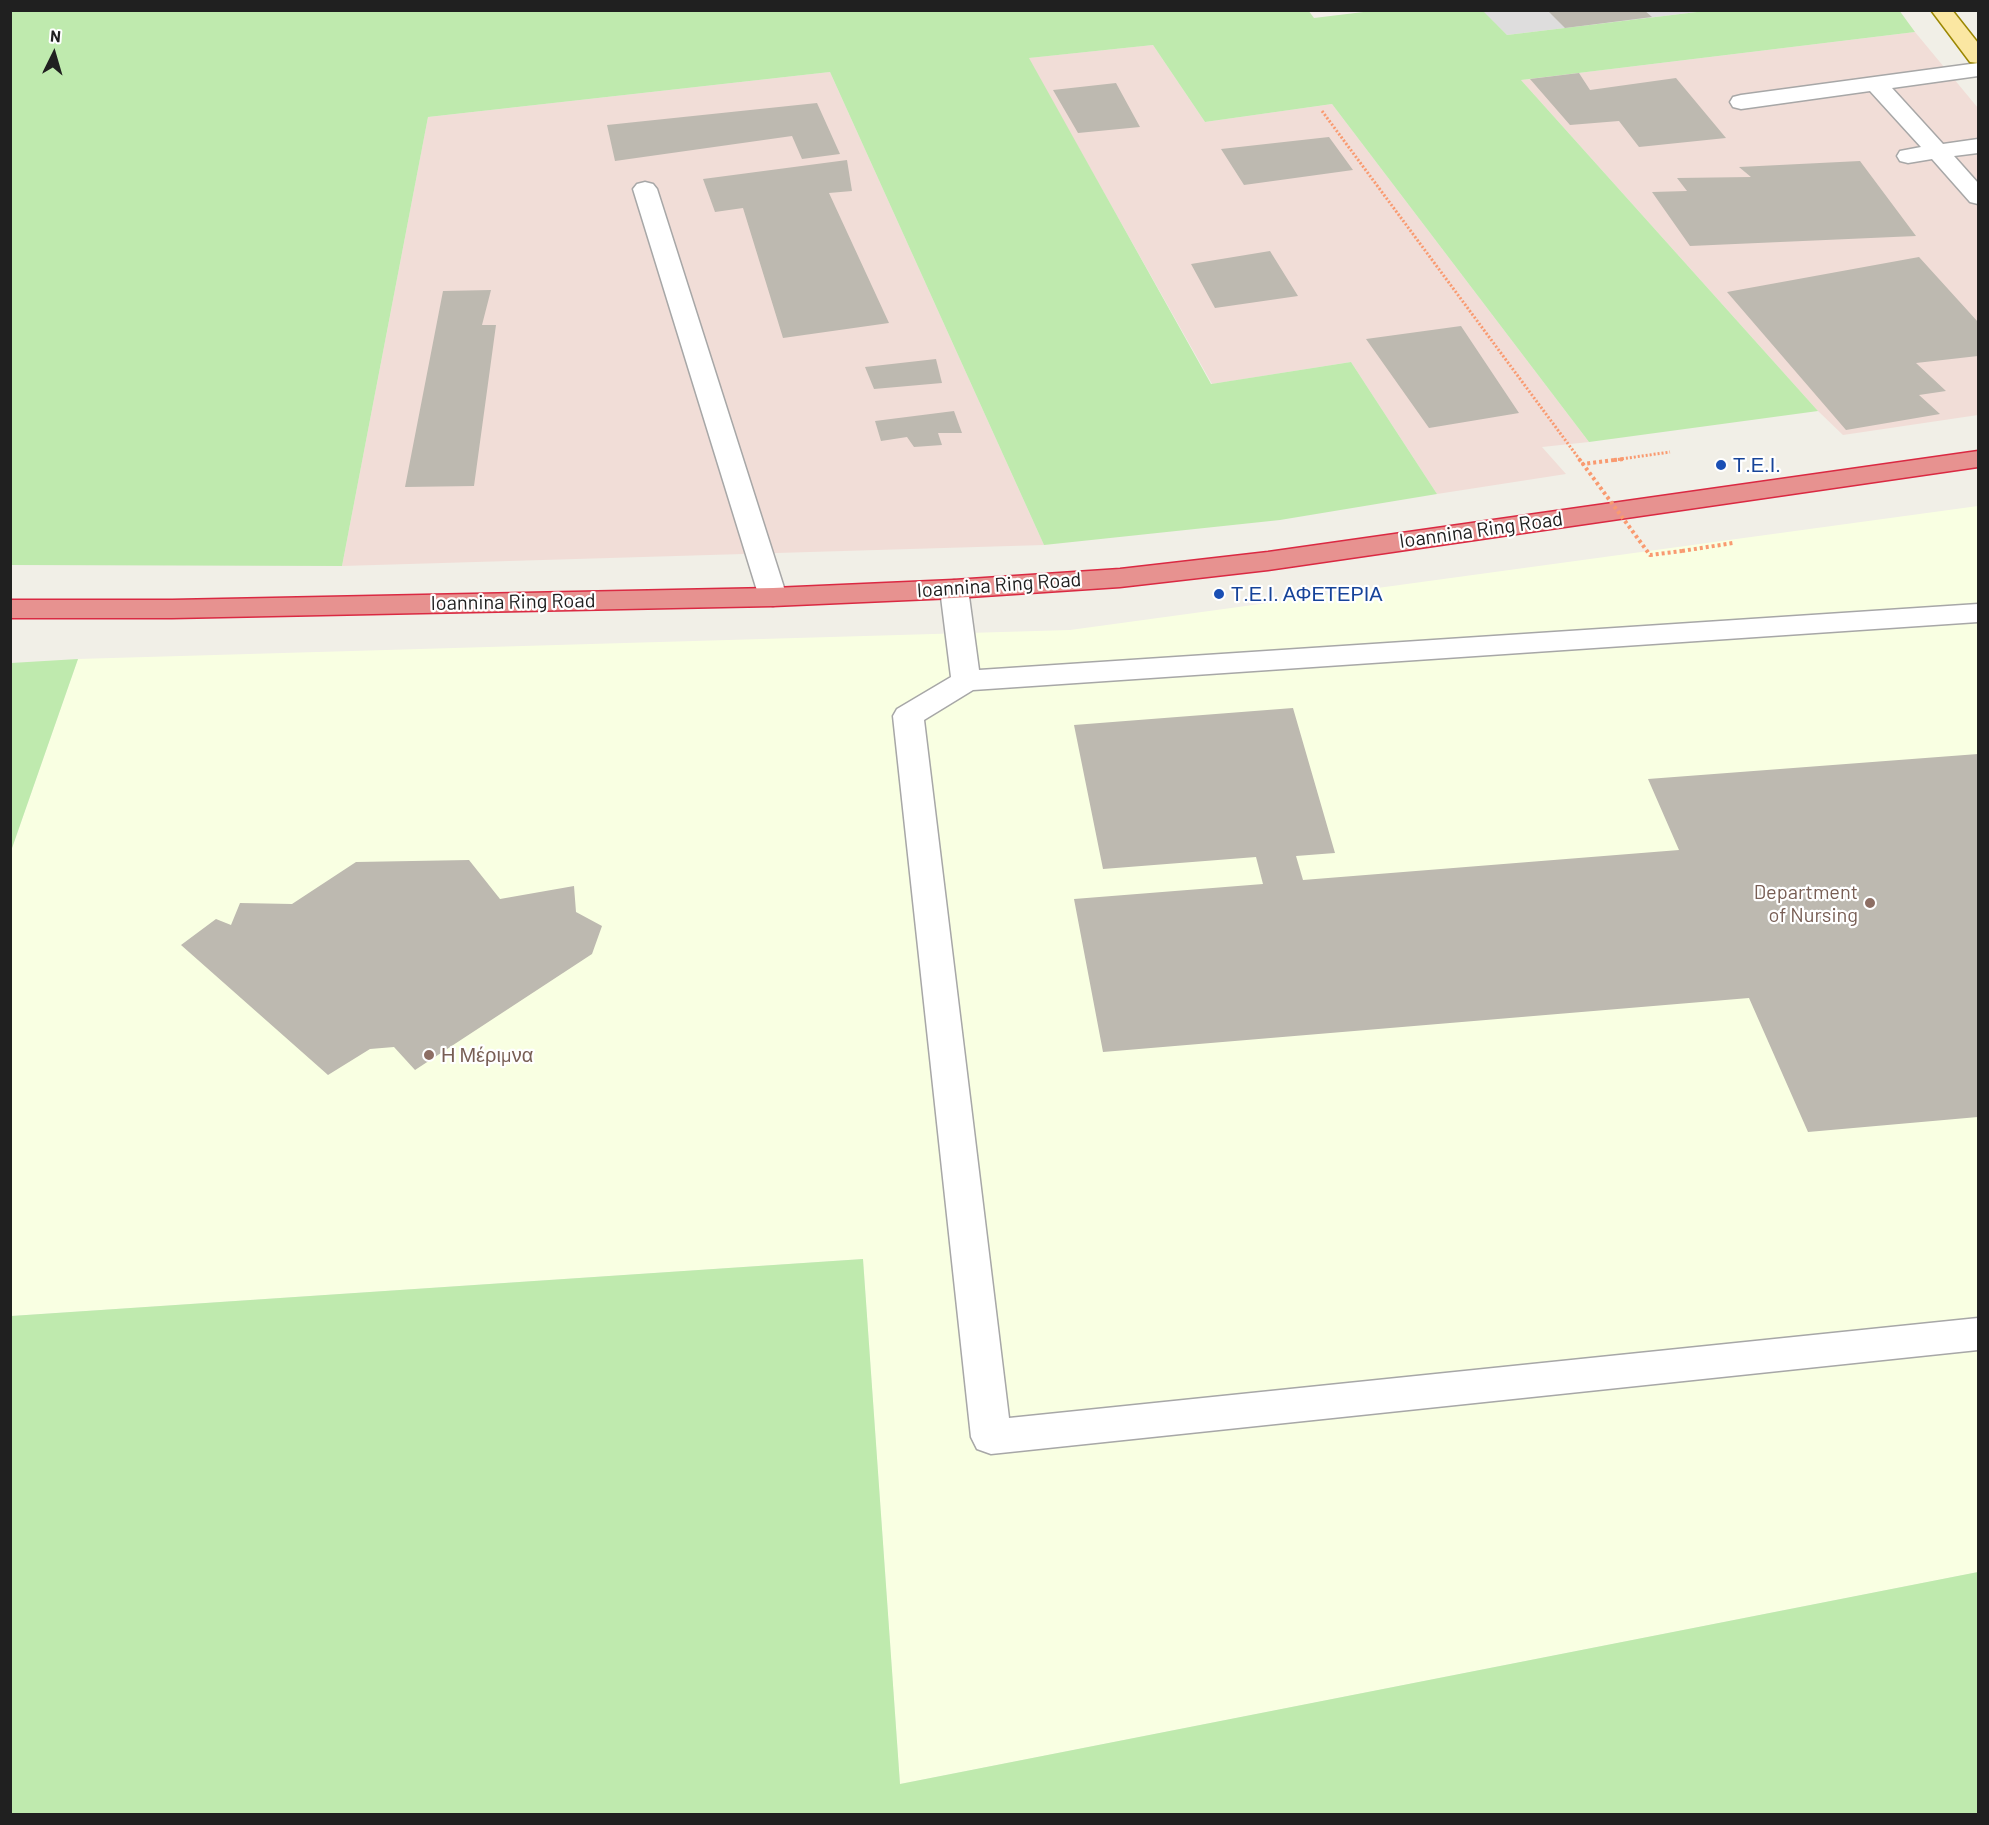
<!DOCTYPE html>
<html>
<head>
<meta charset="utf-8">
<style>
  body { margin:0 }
  #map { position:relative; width:1989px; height:1825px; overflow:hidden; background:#f1efe7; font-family:Barlow,sans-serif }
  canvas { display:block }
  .frame { position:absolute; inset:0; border:12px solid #202020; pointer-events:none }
  .north { position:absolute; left:24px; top:24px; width:60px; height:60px; -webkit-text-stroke:4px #fff; paint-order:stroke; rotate:5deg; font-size:16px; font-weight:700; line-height:24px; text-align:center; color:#202020 }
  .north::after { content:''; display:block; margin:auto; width:21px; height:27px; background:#202020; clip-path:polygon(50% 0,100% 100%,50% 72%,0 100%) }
</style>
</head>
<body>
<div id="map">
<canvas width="1989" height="1825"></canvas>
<div class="frame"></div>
<div class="north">N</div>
</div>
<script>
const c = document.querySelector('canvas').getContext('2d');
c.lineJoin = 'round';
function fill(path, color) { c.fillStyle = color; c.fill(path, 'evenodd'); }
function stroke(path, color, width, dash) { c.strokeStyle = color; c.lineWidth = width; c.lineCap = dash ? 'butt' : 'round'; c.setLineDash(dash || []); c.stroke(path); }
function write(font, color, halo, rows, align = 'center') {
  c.font = font + ' Barlow,sans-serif'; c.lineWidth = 4.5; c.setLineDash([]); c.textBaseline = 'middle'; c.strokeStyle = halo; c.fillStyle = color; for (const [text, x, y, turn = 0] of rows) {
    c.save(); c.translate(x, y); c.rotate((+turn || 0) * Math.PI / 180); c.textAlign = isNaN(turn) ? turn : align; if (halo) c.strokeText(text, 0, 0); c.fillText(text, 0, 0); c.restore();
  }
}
fill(new Path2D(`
  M1482,11h223l-198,24z`), '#dedddd');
fill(new Path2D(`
  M1915,32l63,76v307l-135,20 -25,-24 -297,-331z
  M1153,45l52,77 127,-18 257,338 -47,5 24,27 -129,20 -86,-132 -139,22 -184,-326z
  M830,72l214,473 -702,21 86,-449z`), '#f1ddd7');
fill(new Path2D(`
  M1978,506v1066l-1078,212 -37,-525 -852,57v-465l67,-192 992,-29z`), '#f9ffe2');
fill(new Path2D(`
  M1308,10l6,8 66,-8h102l25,25 198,-24 194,-1 16,22 -394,48 297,331 -229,31 -257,-338 -127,18 -52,-77 -124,13 182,326 140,-22 86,132 -157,26 -236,25 -214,-473 -402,45 -86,449 -331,-1v-554z
  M78,659l-67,192v-188z
  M863,1259l37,525 1078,-212v242h-1967v-498z`), '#bfeaae');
fill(new Path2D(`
  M1547,10h97l8,7 -87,11z
  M1579,73l11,17 86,-12 50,60 -87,9 -20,-26 -49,4 -40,-46z
  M1116,83l24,44 -62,6 -25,-43z
  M817,103l23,51 -38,5 -10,-23 -177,25 -8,-36z
  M1329,137l24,33 -109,15 -23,-36z
  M847,160l5,31 -23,2 60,130 -106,15 -40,-130 -28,4 -12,-33z
  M1860,161l56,75 -226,10 -38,-54 35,-1 -10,-13 74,-1 -12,-10z
  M1270,251l28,45 -83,12 -24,-44z
  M1919,257l59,65v34l-62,7 30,28 -27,4 21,19 -94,16 -119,-138z
  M491,290l-9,35h14l-22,161 -69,1 38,-196z
  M1461,326l58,87 -90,15 -63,-89z
  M936,359l6,24 -68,6 -9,-22z
  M954,411l8,22h-24l4,12 -28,2 -7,-10 -26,4 -6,-20z
  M1293,708l42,145 -39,3 7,24 376,-30 -31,-71 330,-25v363l-170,15 -59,-134 -646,54 -29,-153 189,-15 -7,-27 -153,12 -29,-144z
  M469,860l31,39 74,-13 2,26 26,14 -10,28 -177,116 -21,-23 -24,2 -42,26 -147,-130 35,-26 15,6 9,-22 52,1 64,-42z`), '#bdb9b0');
const minor = new Path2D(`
  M1978,63v13l-86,12 51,56 35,-5v14l-24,3 24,27v21l-8,-2 -38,-43 -24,4 -8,-2 -3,-5 3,-5 21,-4 -51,-56 -129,18 -8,-2 -3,-5 3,-5 8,-2z
  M645,182l8,2 4,5 130,408 -4,6 -10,3 -10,-3 -4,-6 -126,-408 4,-5z
  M954,580l10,3 4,6 11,81 999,-66v18l-1005,68 -49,30 85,698 969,-100v32l-987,104 -14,-5 -6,-12 -78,-721 4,-7 54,-32 -11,-88 4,-6z`);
const major = new Path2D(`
  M1931,10h21l26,33v20l-8,-1z`);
const highway = new Path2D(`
  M1978,451v16l-710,103 -148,17 -166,11 -181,8 -601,12h-162v-18h162l601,-12 181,-8 166,-11 148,-17z`);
stroke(minor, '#a7a7a7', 3);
stroke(major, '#9b8702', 3);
stroke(highway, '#da2942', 3);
stroke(new Path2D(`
  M1322,111l258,349
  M1614,460l56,-8`), '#f99a70', 3, [2, 2]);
stroke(new Path2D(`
  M1579,459l4,5
  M1614,460l10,-1
  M1682,551l51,-8`), '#f99a70', 4, [3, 3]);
fill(minor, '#fff');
fill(major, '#fbe7a2');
fill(highway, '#e79290');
stroke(new Path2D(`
  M1614,460l-31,4 67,91 32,-4`), '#f99a70', 4, [3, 3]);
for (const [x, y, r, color] of [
  [1721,465,6,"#1a4fb4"],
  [1219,594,6,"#1a4fb4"],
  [1870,903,6,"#8d6e63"],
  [429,1055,6,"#8d6e63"]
]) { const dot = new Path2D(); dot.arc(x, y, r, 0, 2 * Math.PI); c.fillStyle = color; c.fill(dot); stroke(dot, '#fff', 2); }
write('20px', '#164399', '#fff', [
  ["Τ.Ε.Ι.",1733,465],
  ["Τ.Ε.Ι. ΑΦΕΤΕΡΙΑ",1231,594]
], 'left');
write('20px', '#202020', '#fff', [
  ["Ioannina Ring Road",1481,530,-8],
  ["Ioannina Ring Road",999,585,-4],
  ["Ioannina Ring Road",513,602,-1]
]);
write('20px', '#785e54', '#fff', [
  ["Department",1858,892],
  ["of Nursing",1858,915],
  ["Η Μέριμνα",441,1055,"left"]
], 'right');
</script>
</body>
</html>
